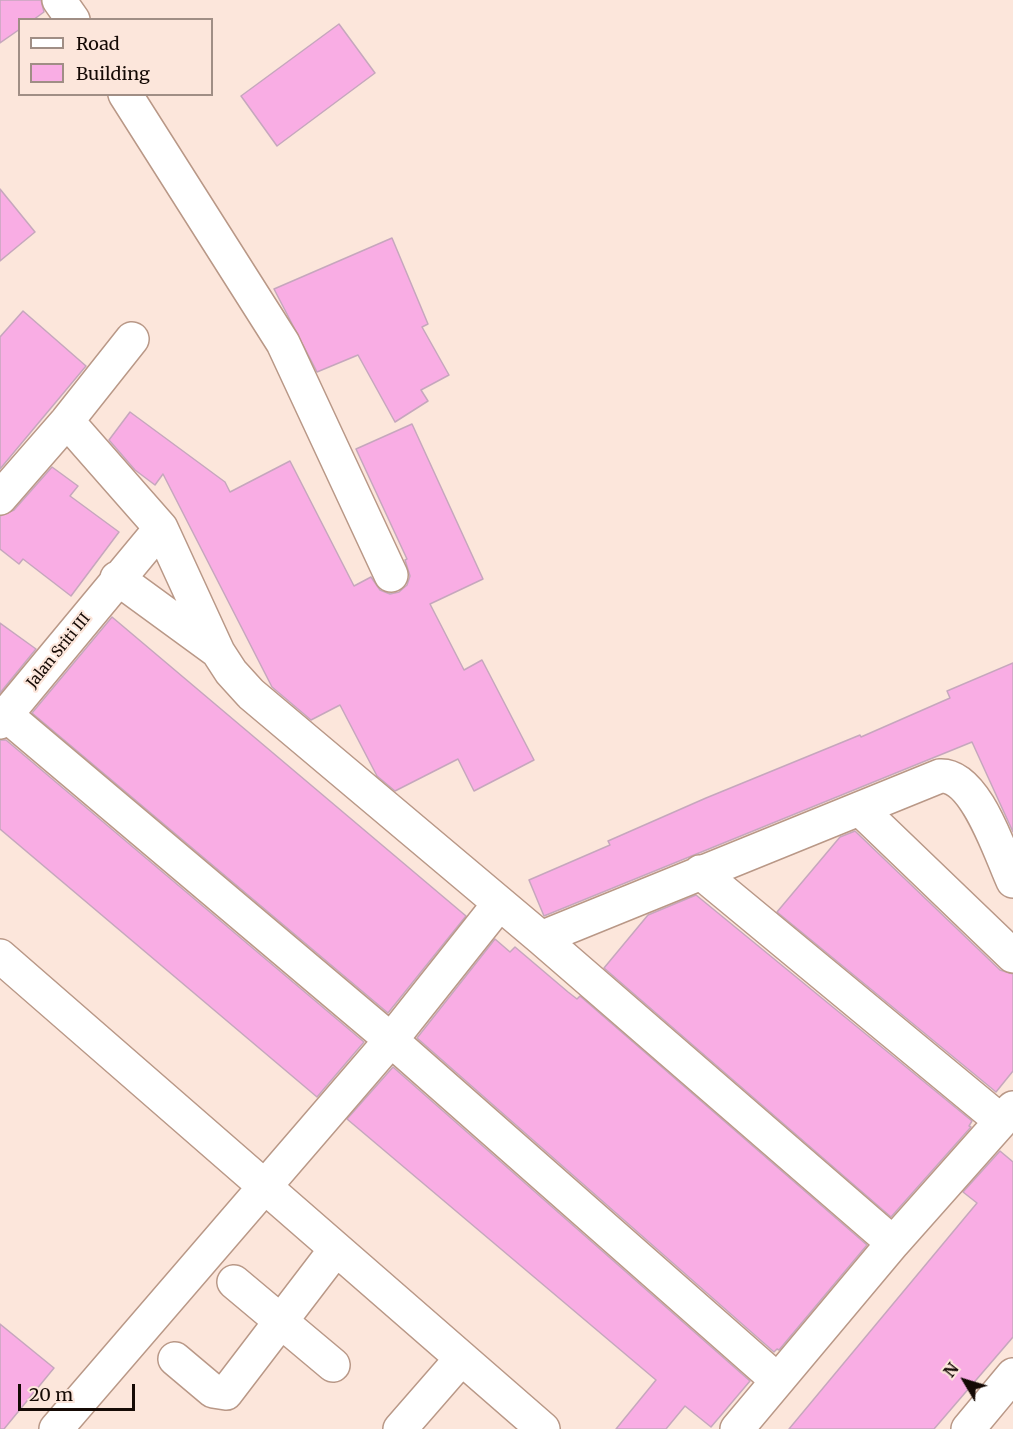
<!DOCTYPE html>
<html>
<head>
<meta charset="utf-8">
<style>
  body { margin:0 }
  #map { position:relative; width:1013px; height:1429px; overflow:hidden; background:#fce6db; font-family:Merriweather,serif }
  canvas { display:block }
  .legend { position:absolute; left:18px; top:18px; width:195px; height:78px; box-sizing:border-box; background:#fce6db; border:2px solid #a08e85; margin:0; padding:8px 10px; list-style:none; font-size:18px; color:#150a05 }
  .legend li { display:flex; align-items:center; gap:12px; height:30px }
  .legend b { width:30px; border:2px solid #a08e85 }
  .north { position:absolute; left:935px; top:1351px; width:60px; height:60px; -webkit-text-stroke:4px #fce6db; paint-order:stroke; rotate:308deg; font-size:16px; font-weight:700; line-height:24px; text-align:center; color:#150a05 }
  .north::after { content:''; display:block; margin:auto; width:21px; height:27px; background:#150a05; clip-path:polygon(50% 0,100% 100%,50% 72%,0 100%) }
  .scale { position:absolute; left:18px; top:1384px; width:117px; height:27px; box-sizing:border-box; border:3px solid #150a05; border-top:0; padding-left:8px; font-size:18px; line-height:21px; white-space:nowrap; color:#150a05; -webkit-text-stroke:4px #fce6db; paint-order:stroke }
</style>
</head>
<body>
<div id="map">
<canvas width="1013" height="1429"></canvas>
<ul class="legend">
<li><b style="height:8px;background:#fff"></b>Road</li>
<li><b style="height:16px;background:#f9ade4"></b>Building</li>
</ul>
<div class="north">N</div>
<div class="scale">20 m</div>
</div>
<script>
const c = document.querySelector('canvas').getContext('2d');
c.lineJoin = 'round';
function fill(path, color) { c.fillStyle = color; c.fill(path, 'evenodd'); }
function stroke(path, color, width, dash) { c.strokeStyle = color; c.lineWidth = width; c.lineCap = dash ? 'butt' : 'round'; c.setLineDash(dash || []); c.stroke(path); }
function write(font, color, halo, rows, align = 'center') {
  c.font = font + ' Merriweather,serif'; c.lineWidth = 4.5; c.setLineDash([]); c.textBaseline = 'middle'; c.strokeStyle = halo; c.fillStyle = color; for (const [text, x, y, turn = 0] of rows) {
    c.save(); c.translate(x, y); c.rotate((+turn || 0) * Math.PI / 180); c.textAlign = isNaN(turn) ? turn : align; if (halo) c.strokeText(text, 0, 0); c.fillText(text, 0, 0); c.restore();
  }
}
const building = new Path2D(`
  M0,0h41l3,12 -11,8h-13v9l-20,14z
  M339,24l36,49 -98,73 -36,-50z
  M0,189l35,43 -35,29z
  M392,238l36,86 -6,3 27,48 -28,15 7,11 -33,21 -37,-67 -41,17 -43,-83z
  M23,311l63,55 -86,103v-132z
  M130,412l95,70 5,10 60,-31 64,125 17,-9 9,13 10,4 9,-2 8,-7 3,-9 -5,-16 2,-1 -51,-110 56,-25 71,155 -53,25 34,66 18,-10 52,100 -60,31 -16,-32 -63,32 -18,-15 -37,-71 -29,15 -39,-33 -109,-213 -8,11 -20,-15 -26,-30z
  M52,467l26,19 -8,10 49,36 -48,64 -48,-37 -4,5 -19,-15v-33l14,-6z
  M112,617l354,299 -78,97 -356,-300z
  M0,623l36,26 -36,44z
  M1013,663v169l-41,-90 -428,174 -15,-36 81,-35 -2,-4 98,-43 154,-63 1,2 89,-39 -3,-7z
  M0,740h6l358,302 -47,55 -317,-268z
  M855,831l145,139 13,4v97l-17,21 -219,-180 63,-75z
  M696,895l276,226 -3,5 2,1 -80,90 -287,-249 44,-53z
  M495,939l15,13 5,-5 53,45 9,7 3,-3 287,249 -88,105 -2,-1 -3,3 -357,-314z
  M393,1067l357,314 -39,46 -26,-21 -19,23h-50l40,-49 -309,-261z
  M1000,1151l13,11v175l-79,92h-145l188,-226 -14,-11z
  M0,1324l54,44 -50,61h-4z`);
fill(building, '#f9ade4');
stroke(building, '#c6a7bd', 1.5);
const minor = new Path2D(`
  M59,0l14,20
  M125,94l158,249 108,232
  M67,421l94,107 57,124 13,20 20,22 290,244 352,305
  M0,498l67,-77 65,-82
  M117,578l100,73
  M6,715l385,325 386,340
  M0,722l161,-194
  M860,809l153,147
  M700,872l301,249
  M541,938l399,-162c36,-2 60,77 73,105
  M0,956l543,473
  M234,1282l99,83
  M175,1359l38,32 13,2 110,-144
  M56,1429l335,-389 108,-136
  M400,1429l61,-70
  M737,1429l156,-186 120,-135
  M968,1429l45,-54`);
stroke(minor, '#b99887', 36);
stroke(minor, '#fff', 33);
write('15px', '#150a05', '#fce6db', [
  ["Jalan Sriti III",59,651,-51]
]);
</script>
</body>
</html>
